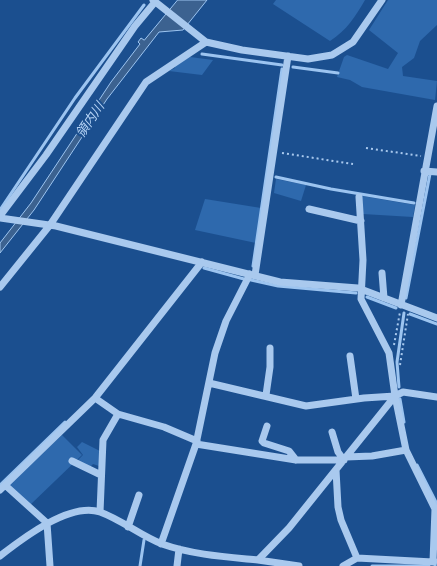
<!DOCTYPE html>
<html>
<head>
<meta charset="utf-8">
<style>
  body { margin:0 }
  canvas { display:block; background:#1b4f8f }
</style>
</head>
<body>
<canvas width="437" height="566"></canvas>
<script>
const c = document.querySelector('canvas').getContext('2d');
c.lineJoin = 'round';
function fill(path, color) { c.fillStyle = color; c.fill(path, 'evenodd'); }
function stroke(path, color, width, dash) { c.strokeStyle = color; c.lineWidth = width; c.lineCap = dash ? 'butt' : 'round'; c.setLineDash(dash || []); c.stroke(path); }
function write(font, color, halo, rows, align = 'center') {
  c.font = font + ' Ubuntu,"Noto Sans JP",sans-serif'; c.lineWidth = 4; c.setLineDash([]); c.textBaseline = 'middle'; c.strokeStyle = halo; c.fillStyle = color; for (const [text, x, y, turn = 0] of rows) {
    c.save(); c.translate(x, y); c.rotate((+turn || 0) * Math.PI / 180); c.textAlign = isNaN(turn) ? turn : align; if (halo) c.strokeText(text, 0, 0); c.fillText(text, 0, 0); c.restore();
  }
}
fill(new Path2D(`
  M276,0h89c-10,17 -18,30 -35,41l-57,-37z
  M388,0h49v25l-17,16 -6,17 -12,9 1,9 34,5 -2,19 -73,-13 -12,-7 -13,-3 7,-20 3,-2 41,14 10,-16 -29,-23z
  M190,57l23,3 -11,15 -33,-4 6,-3v-3z
  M276,179l30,6 -5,16 -27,-8z
  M362,196l53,9 -2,12 -50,-3z
  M205,199l56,9 -5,35 -61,-13z
  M62,435l20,20 -52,50 -20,-18v-3z
  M82,442l18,9 -1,15 -6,-2 -3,3 -13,-6 6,-6 -6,-8z`), '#2e69ad');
const water = new Path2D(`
  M178,0h29l-24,30 -24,2 -52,67 -73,111 -34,43v-10l31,-40 80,-121 29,-38 -2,-2 3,-4 3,2z`);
fill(water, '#3c6290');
stroke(water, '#9cc4f0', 1);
stroke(new Path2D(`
  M202,54l80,11
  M293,67l45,6
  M276,177l55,12 83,14
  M0,210l75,-112 69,-93
  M253,266l29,-197
  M204,268l40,11
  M251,280l27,6 78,7
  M367,297l29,11
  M406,298l24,-124
  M410,314l27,10
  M399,387l-2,-25 7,-49
  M400,399l4,23
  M417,465l20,39
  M0,485l65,-63
  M140,566l4,-26
  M372,566h57
  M435,566l1,-6`), '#9cc4f0', 3);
stroke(new Path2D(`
  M366,148l55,8
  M282,153l71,11
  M394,345l6,-33
  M400,365l8,-51`), '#a9c9ee', 2, [2, 3]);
stroke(new Path2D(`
  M153,0l53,42 36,8 66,9 24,-4 21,-13 29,-42
  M424,171l13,1
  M309,209l52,12
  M0,216l46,-61 89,-129 20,-24
  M0,218l56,8 224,56 78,6 79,30
  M382,273l2,25
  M255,275l33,-219
  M0,287l50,-62 96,-143 60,-40
  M401,305l36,-199
  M350,356l6,43
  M209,383l97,23 58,-8 31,-2 8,-4 34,5
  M266,395l4,-28v-19
  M95,398l23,16 46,13 33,14
  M267,426l-5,15 2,2 25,8 7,9
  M332,432l6,20 6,8
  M196,444l100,16h48
  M346,457l26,-1 34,-6
  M72,461l29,14
  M336,470l2,37 3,13 16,38 76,4 2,-53 -29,-59 -11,-54 -6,-43 -28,-54 2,-39 -4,-63
  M5,485l42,38 3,43
  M0,490l95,-92 107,-136
  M100,512l3,-72 15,-26
  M128,527l11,-32
  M161,544l35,-100 19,-91 11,-32 24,-47
  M0,556c23,-18 70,-54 100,-44 22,8 41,24 62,32 31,11 65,13 96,16l31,-32 106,-132
  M258,560l41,6
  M177,566l2,-17
  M343,566l14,-8`), '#a9c9ee', 7);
write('italic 13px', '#b5d3f5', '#1b4f8f', [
  ["領内川",90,120,-56]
]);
</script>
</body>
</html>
